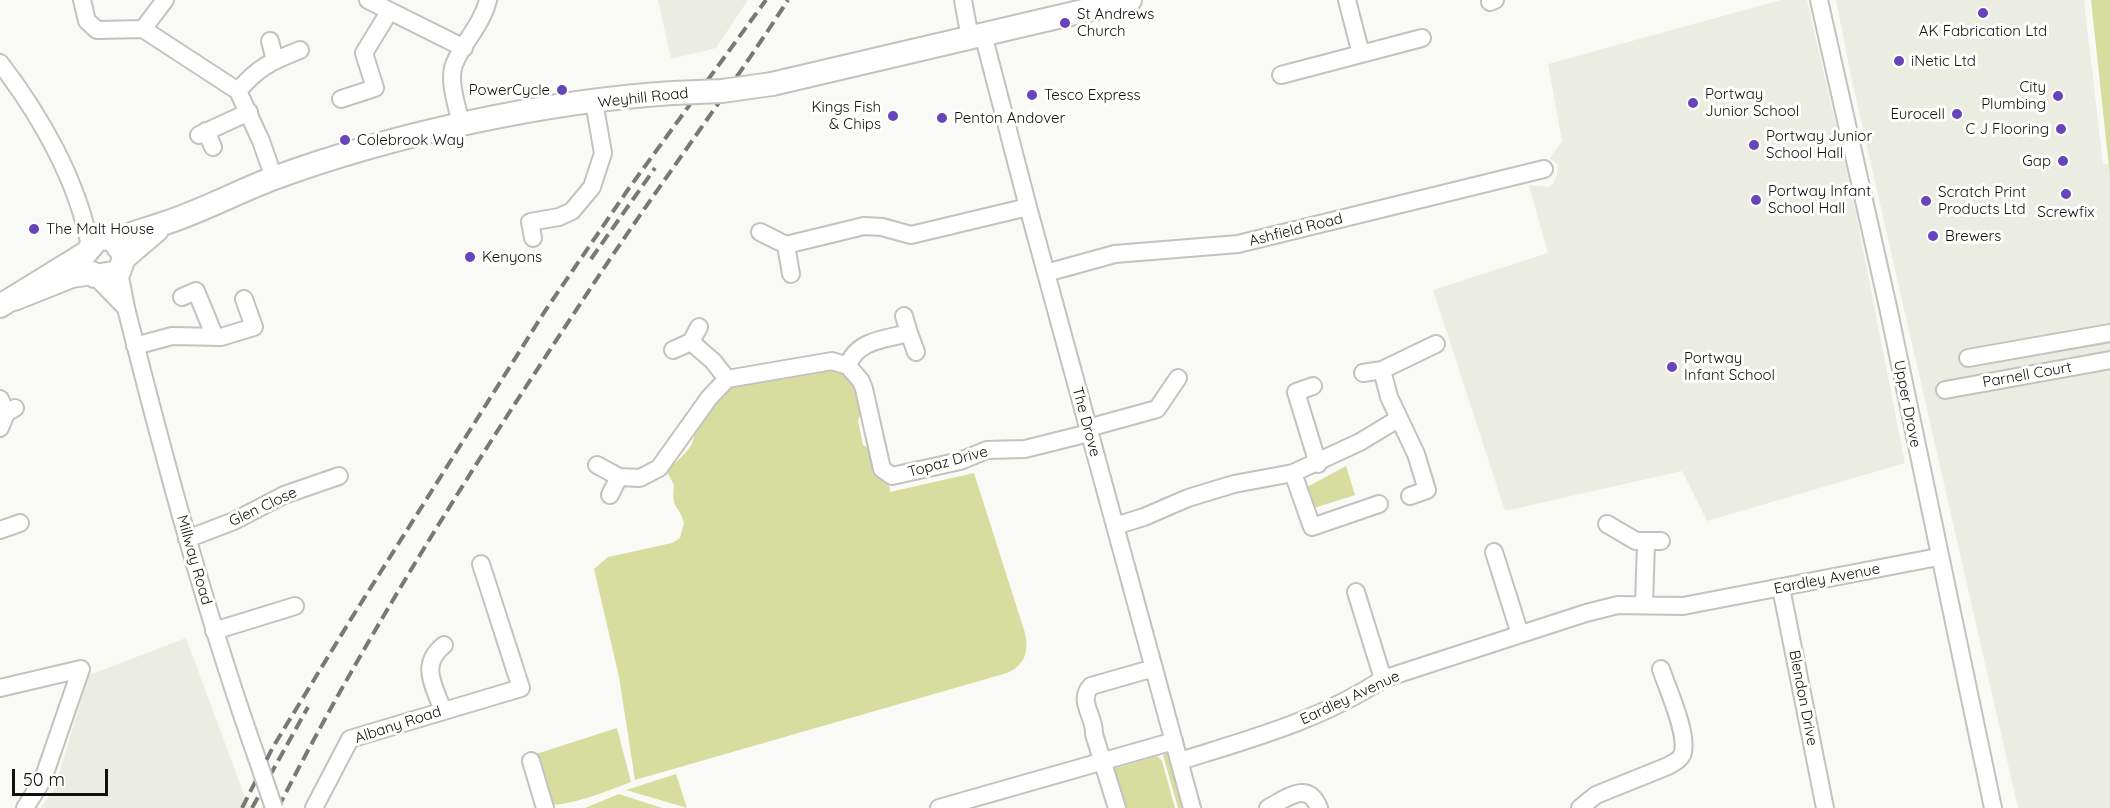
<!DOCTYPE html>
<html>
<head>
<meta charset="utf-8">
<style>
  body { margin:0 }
  #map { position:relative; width:2110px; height:808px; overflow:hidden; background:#f9faf6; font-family:Quicksand,sans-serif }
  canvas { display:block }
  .scale { position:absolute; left:12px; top:769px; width:96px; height:27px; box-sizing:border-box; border:3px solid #10110f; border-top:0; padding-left:8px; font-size:18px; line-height:21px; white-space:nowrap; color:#10110f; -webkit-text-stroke:4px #fffffe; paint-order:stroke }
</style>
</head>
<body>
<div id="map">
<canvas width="2110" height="808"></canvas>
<div class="scale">50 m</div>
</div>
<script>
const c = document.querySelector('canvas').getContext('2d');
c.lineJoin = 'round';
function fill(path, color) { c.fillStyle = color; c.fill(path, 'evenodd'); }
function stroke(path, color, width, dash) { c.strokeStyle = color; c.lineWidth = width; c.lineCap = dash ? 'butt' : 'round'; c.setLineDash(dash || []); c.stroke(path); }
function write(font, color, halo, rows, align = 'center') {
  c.font = font + ' Quicksand,sans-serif'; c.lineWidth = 6; c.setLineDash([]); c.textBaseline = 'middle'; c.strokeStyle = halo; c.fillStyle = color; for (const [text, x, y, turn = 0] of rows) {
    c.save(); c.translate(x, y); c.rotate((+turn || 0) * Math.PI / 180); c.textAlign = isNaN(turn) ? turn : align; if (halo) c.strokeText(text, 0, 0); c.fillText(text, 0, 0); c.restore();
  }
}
fill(new Path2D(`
  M658,0h90l-32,48 -45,11z
  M1781,0h26l47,203 51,260 -198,58 -25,-50 -177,40 -72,-221 115,-37 -19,-68 19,2 6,-4 3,-8 1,-10 -8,-7 12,-17 -14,-77z
  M1836,0h248l19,164h7v644h-92l-166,-727z
  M186,638l63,170h-209l14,-18 35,-115z`), '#ecede2');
fill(new Path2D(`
  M2091,0h19v176z
  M828,365l22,8 13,36 -5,11 5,25 5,3 8,29 13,7 1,8 84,-19 51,160c4,19 0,32 -18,40l-372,107 -16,-103 -25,-108 14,-12 64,-14 8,-5 4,-15c-5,-20 -13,-11 -10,-38l-7,-13c11,-15 31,-23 27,-46l36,-41z
  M1346,466l9,29 -41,13 -7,-21z
  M617,728l14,54c-21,8 -65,26 -83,22l-12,-50z
  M1167,753l2,1 15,49 -2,5h-4l-15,-53z
  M1157,756l5,5 13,47h-54l-8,-39z
  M676,774l11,34 -61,-18z
  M619,794l43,14h-77z`), '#d7dd9e');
const minor = new Path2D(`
  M82,0l5,21 10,9 46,-1 95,62 23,50 13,37
  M368,0l96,48
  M963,0l7,38
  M1347,0l14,54
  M1819,0l69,307 105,501
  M1490,2l5,-2
  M143,29l22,-29
  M983,34l45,173 164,601
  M270,41l5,19
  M0,63c40,52 78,118 90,184
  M1281,75l141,-37
  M238,91c20,-24 34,-30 62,-41
  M341,99l34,-11 -11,-35 25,-41
  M461,125c-3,-17 -12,-40 -8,-57 5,-20 29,-42 35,-68
  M206,131l7,16
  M199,135l50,-23
  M760,232l26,13
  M533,238l-3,-16 29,-5 13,-6 20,-24 11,-34 -9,-51
  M119,272l7,36c39,154 80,307 133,456
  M1046,273l69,-19 123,-10 306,-75
  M791,274l-5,-29 78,-19 18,1 29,8 117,-28
  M95,276l30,31
  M182,297l14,-6 19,46
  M904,316l5,17
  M699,327l-8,15 22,19 14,18
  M135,346l37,-10 49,1 33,-10 -10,-28
  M673,350l18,-8
  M1968,358l142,-25
  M848,366l13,15 3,8 18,80 10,7 68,-15 27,-11 38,-1 64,-16
  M1363,373l19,-3
  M1313,386l-17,6 22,72
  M1945,390l165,-30
  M0,399l6,14 9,-5
  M0,428l6,-15
  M1088,428l69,-19 21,-31
  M597,465l22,12 21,1 19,-10 50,-70 18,-19 105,-18 16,5c8,-26 38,-27 61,-33l7,19
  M1293,473l19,54 67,-23
  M610,495l9,-18
  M1410,496l17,-6 -11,-36 -27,-57 -7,-27 54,-26
  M1607,524l29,17h25
  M1115,526l29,-9 44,-19 46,-14 59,-11 67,-31 38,-23
  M0,530l20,-7
  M187,539l47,-18 50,-26 55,-19
  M1494,552l26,82
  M1781,588l44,220
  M1356,592l27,87
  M1644,604l2,-61
  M214,631l81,-25
  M0,688l81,-19 -38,110 -18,29
  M443,711c-9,-26 -24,-46 1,-66
  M531,761l14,47
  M1180,761c70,-22 141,-41 203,-82l203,-66 32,-8 65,1 255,-49
  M314,808l36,-69 171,-51 -40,-124
  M939,808l235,-67
  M1117,808l-23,-74c1,-18 -17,-33 -3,-48l63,-18
  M1268,808c19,-10 40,-28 51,0
  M1580,808l16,-13 72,-29c5,-3 11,-5 14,-11 8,-18 -15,-67 -21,-86`);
const major = new Path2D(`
  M772,84l358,-84
  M114,241c17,-8 34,-12 51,-18 37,-12 72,-31 109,-45 120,-44 272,-77 399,-85
  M14,299l58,-23 20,-3 3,3 24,-4 5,-14 33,-28
  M0,306l86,-53 11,-13 10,-2 7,3 7,10`);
stroke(minor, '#c2c2be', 20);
stroke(major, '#c2c2be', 26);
stroke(minor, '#fff', 16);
stroke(major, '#fff', 22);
stroke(new Path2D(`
  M591,259l64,-91
  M242,808l31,-61 78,-128 194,-308 82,-120 139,-191
  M252,808l56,-101
  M278,808c94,-185 208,-362 322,-534 62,-93 128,-181 188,-274`), '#787976', 4, [12, 6]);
const minorBridge = new Path2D(`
  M259,764l15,44`);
const majorBridge = new Path2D(`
  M673,93l49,-2 50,-7`);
stroke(minorBridge, '#c2c2be', 20, []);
stroke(majorBridge, '#c2c2be', 26, []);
stroke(minorBridge, '#fff', 16);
stroke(majorBridge, '#fff', 22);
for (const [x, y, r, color] of [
  [1983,13,6,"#6844bc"],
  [1065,23,6,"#6844bc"],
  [1899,61,6,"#6844bc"],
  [562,90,6,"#6844bc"],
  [1032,95,6,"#6844bc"],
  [2058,96,6,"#6844bc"],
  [1693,103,6,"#6844bc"],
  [1957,114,6,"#6844bc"],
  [893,116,6,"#6844bc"],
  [942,118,6,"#6844bc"],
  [2061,129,6,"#6844bc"],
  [345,140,6,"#6844bc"],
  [1754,145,6,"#6844bc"],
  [2063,161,6,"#6844bc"],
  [2066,194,6,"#6844bc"],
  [1756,200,6,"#6844bc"],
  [1926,201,6,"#6844bc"],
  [34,229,6,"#6844bc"],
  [1933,236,6,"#6844bc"],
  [470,257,6,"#6844bc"],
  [1672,367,6,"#6844bc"]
]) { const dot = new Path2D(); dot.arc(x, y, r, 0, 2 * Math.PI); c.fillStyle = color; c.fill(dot); stroke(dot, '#fffffe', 2); }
write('15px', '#10110f', '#fffffe', [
  ["St Andrews",1077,14],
  ["Church",1077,31],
  ["AK Fabrication Ltd",1983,31,"center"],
  ["iNetic Ltd",1911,61],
  ["City",2046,87,"right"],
  ["Plumbing",2046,104,"right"],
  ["PowerCycle",550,90,"right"],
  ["Portway",1705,94],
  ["Junior School",1705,111],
  ["Tesco Express",1044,95],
  ["Kings Fish",881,107,"right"],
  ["& Chips",881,124,"right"],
  ["Eurocell",1945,114,"right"],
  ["Penton Andover",954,118],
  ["C J Flooring",2049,129,"right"],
  ["Portway Junior",1766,136],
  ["School Hall",1766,153],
  ["Colebrook Way",357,140],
  ["Gap",2051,161,"right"],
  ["Portway Infant",1768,191],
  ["School Hall",1768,208],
  ["Scratch Print",1938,192],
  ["Products Ltd",1938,209],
  ["Screwfix",2066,212,"center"],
  ["The Malt House",46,229],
  ["Brewers",1945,236],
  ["Kenyons",482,257],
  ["Portway",1684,358],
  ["Infant School",1684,375]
], 'left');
write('15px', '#10110f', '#fffffe', [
  ["Weyhill Road",643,98,-6],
  ["Ashfield Road",1296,230,-14],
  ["Parnell Court",2027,375,-10],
  ["Upper Drove",1907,404,79],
  ["The Drove",1086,422,75],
  ["Topaz Drive",948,462,-15],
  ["Glen Close",263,507,-25],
  ["Millway Road",194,560,74],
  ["Eardley Avenue",1827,579,-11],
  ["Eardley Avenue",1350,698,-25],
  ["Blendon Drive",1803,698,79],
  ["Albany Road",398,725,-18]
]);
</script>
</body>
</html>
